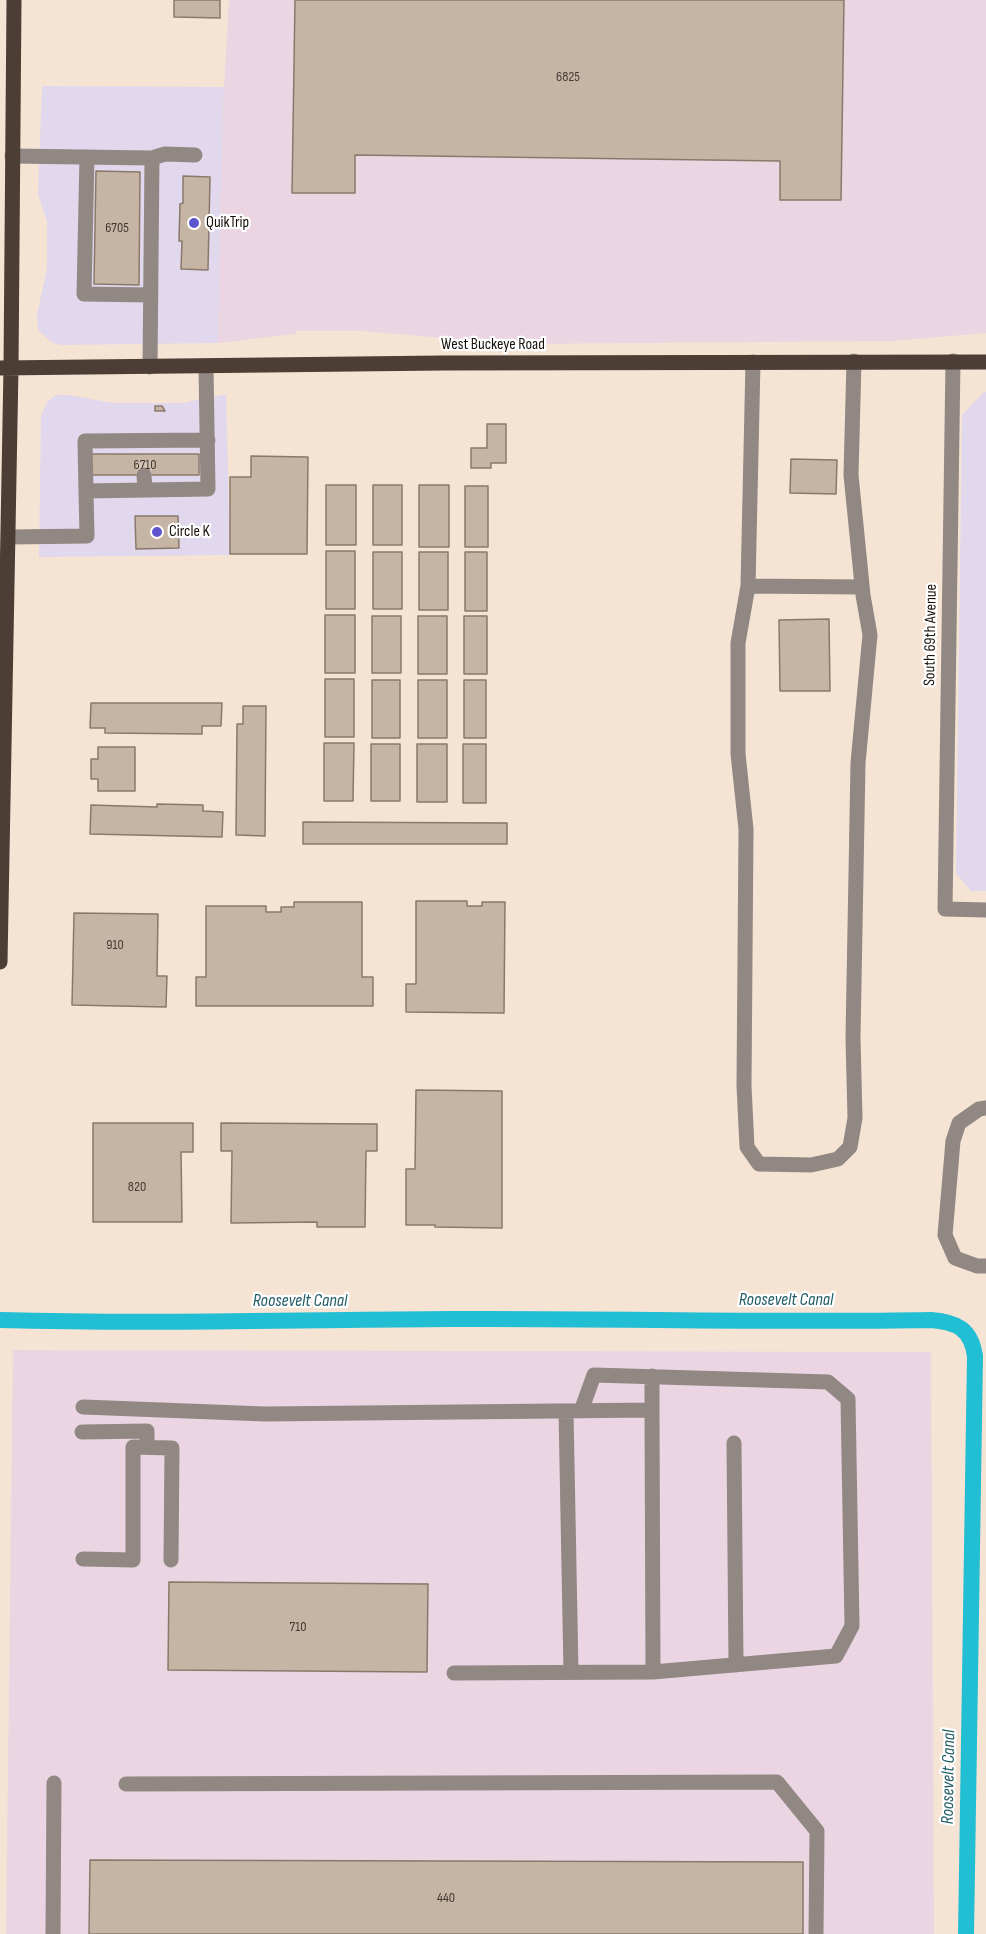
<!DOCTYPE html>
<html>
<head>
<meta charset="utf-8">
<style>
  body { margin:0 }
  canvas { display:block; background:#f5e3d3 }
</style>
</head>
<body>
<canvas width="986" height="1934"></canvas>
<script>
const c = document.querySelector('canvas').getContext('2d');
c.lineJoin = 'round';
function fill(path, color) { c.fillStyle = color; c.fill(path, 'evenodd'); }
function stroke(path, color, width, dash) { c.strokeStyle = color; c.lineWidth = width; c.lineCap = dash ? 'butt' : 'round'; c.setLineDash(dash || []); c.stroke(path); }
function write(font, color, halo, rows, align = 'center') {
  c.font = font + ' "Sofia Sans Condensed",sans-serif'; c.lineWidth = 4.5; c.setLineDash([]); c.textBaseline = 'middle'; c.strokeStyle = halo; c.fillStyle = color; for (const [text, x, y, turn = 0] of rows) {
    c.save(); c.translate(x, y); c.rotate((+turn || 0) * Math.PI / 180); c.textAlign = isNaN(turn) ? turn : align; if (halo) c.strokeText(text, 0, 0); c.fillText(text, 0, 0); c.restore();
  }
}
fill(new Path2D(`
  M42,86l182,1 -6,256 -158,2 -9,-3 -13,-12 -1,-15 10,-47v-46l-9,-28z
  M984,392h2v499h-15l-15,-18 6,-458z
  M226,394l4,161 -191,2 2,-141 6,-14 9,-7h12l45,8h70z`), '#e1d8ed');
fill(new Path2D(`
  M229,0h757v333l-95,8 -373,3 -158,-13h-63l-2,3 -77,9 6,-256z
  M13,1350l918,2 3,582h-928z`), '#ebd5e3');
stroke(new Path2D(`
  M0,1320c150,4 299,0 449,-1 161,-1 321,4 482,1 26,2 40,9 44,36l-9,578`), '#21bed4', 16);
const building = new Path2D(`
  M174,0h46v18l-46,-1z
  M295,0h549l-3,200h-61v-39l-425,-6v38h-63z
  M96,171l44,1 -1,113 -45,-1z
  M183,176l27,1 -2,93 -27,-1 1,-28h-3l1,-37 3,-1z
  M155,406h7l3,5h-10z
  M487,424h19v39h-15v5h-20v-20h16z
  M91,454h108v21h-108z
  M251,456l57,1 -1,97h-77v-77h21z
  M791,459l46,1 -1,34 -46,-1z
  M326,485h30v60h-30z
  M373,485h29v60h-29z
  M419,485h30v62h-30z
  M465,486h23v61h-23z
  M135,516h43l1,32 -43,1z
  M326,551h29v58h-29z
  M373,552h29v57h-29z
  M419,552h29v58h-29z
  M465,552h22v59h-22z
  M325,615h30v58h-30z
  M372,616h29v57h-29z
  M418,616h29v58h-29z
  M464,616h23v58h-23z
  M829,619l1,72h-50l-1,-71z
  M325,679h29v58h-29z
  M372,680h28v58h-28z
  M418,680h29v58h-29z
  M464,680h22v58h-22z
  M91,703h131l-1,23h-19v8l-97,-1v-5h-15z
  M243,706h23l-1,130 -29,-1 1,-111h6z
  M324,743h30l-1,58h-29z
  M371,744h29v57h-29z
  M417,744h30v58h-30z
  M463,744h23v59h-23z
  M98,747h37v44h-37v-12h-7v-20h7z
  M157,804l46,1v6l20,1 -1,25 -132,-3 1,-29 66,2z
  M303,822l204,1v21h-204z
  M416,901h51v5h15v-4h23l-1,111 -98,-1v-28h10z
  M294,902h68v75h11v29h-177v-29h10v-71h60v6h15v-5h13z
  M74,913l84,1 -1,62h10l-1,31 -94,-2z
  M416,1090l86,1v137l-67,-1v-2h-29v-56h9z
  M93,1123h100v29h-12l1,70h-89z
  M221,1123l156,1v27h-11l-1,76h-48v-5l-86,1 1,-72h-11z
  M169,1582l259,2 -1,88 -259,-2z
  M90,1860l713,2v72h-714z`);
fill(building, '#c6b4a5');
stroke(building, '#8a796b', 1.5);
stroke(new Path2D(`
  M144,475l1,-21`), '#d4c4b5', 15, [15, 8]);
stroke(new Path2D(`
  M12,156l140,2 -2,209
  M87,157l-3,137 67,1
  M152,158l13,-4 30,1
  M854,361l-3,114 12,120 7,40 -12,128 -5,275 2,80 -5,29 -12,12 -27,6 -52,-1 -12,-17 -3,-61 2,-257 -8,-75v-111l10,-57 114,1
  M953,361l-8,548 41,1
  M144,475l1,15
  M86,491l-1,-50 123,-1
  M9,537l78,-1 -1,-45 122,-2 -2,-122
  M748,586l5,-224
  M986,1108l-7,1 -20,14 -6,18 -8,94 10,23 22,8h9
  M652,1376v34
  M83,1407l182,7 387,-4 1,262 -199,1
  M566,1411l5,261
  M581,1411l13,-36 234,7 20,17 4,227 -16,30 -183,16
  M82,1432l65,-1v16
  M734,1443l2,222
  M83,1559l50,1v-113l39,1 -1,112
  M126,1784l651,-2 40,49 -1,103
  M53,1934l1,-151`), '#918883', 15);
stroke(new Path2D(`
  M0,368l443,-5 543,-1
  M0,962l11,-594 3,-368`), '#4c3d35', 15);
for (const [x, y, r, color] of [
  [194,223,6,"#5e54cd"],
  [157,532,6,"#5e54cd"]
]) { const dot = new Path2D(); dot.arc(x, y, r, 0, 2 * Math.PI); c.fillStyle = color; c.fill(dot); stroke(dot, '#fff', 2); }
write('14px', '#433a32', null, [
  ["6825",568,77],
  ["6705",117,228],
  ["6710",145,465],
  ["910",115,945],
  ["820",137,1187],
  ["710",298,1627],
  ["440",446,1898]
]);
write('16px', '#17110b', '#fff', [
  ["QuikTrip",206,223],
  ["Circle K",169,532]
], 'left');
write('16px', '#17110b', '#fff', [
  ["West Buckeye Road",493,345],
  ["South 69th Avenue",931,635,-89]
]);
write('italic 18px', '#235d66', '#fff', [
  ["Roosevelt Canal",786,1300],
  ["Roosevelt Canal",300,1301],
  ["Roosevelt Canal",949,1777,-89]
]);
</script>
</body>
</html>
